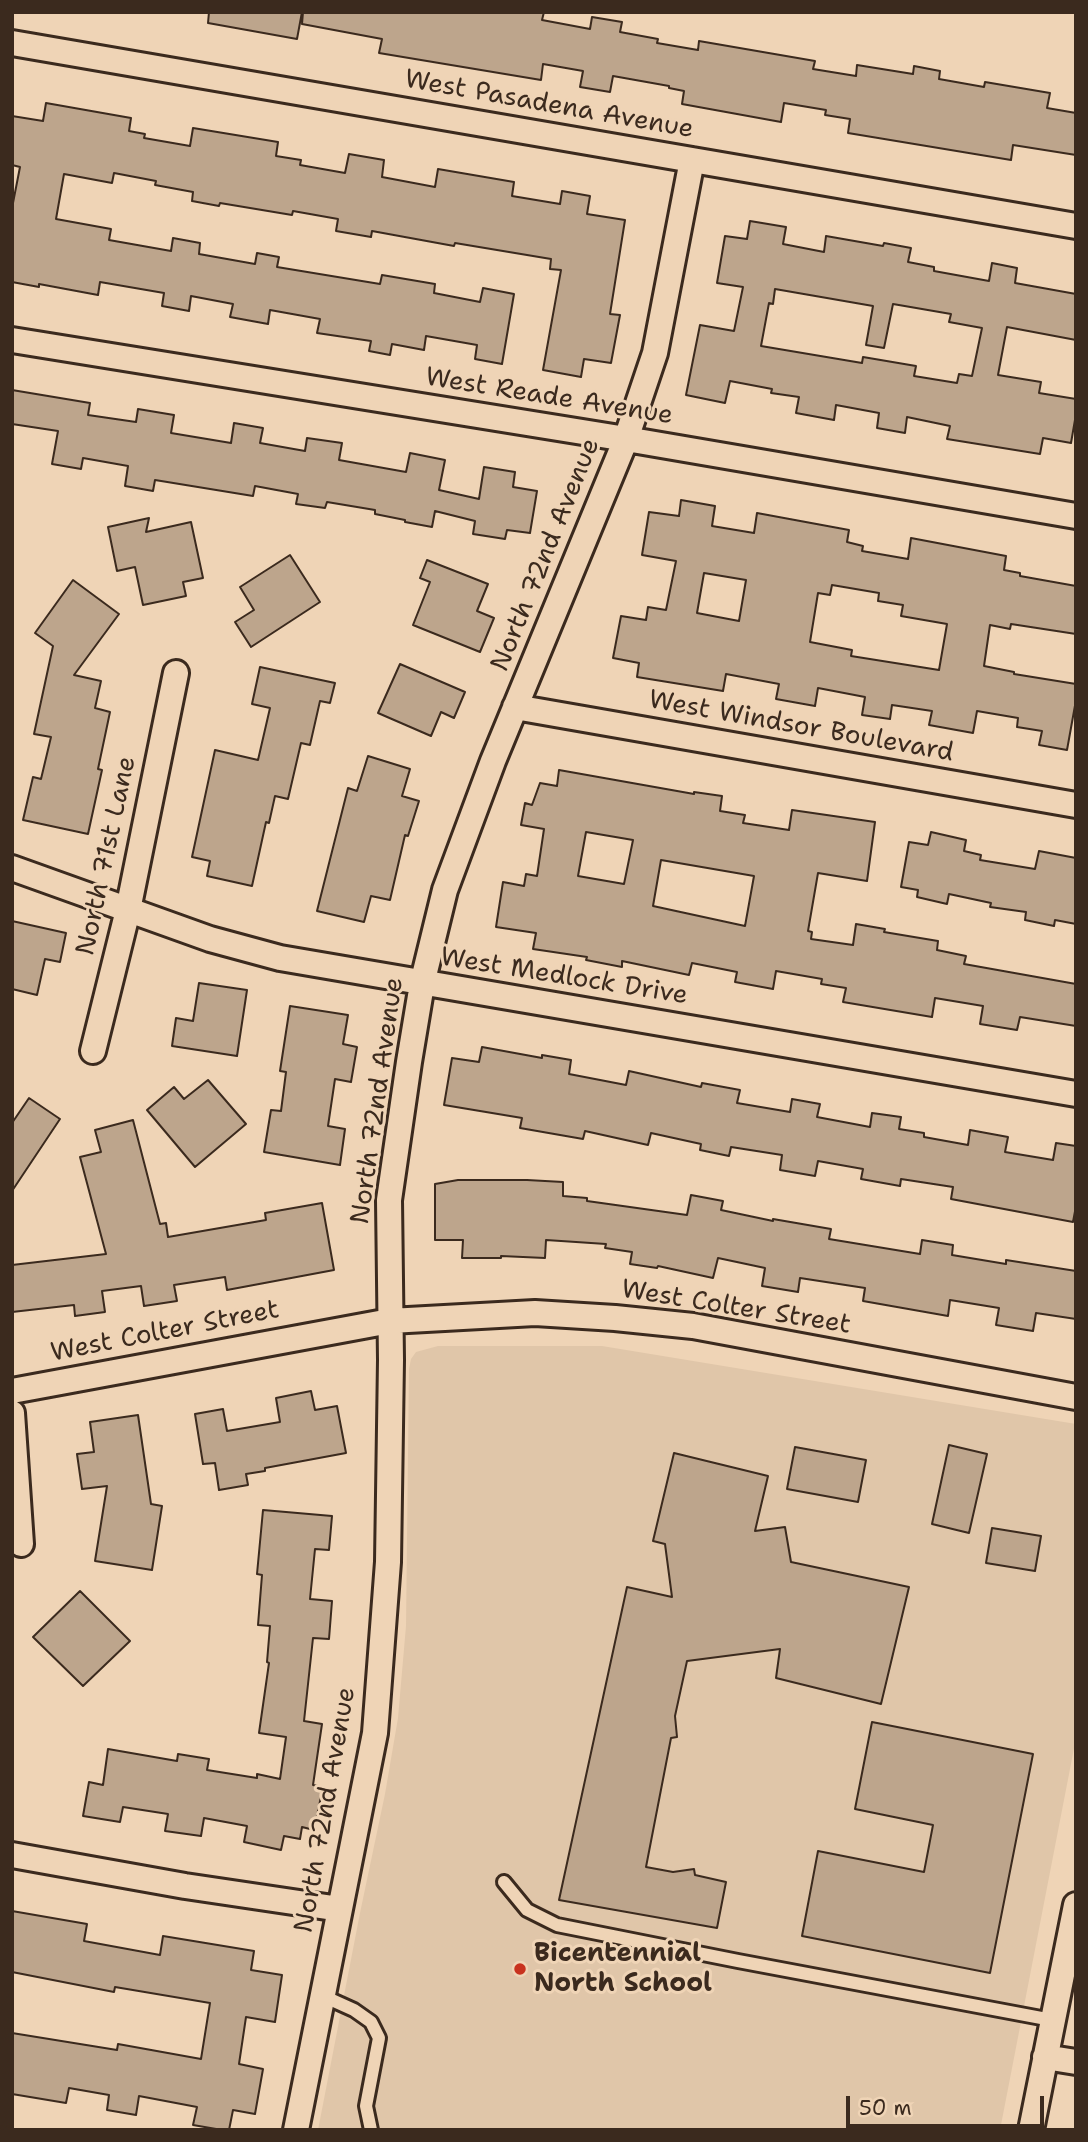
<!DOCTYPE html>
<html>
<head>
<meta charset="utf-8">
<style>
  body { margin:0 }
  #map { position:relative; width:1088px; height:2142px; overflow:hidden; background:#efd4b6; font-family:"Shantell Sans",sans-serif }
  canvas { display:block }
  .frame { position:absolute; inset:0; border:14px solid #3b2a1e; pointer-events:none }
  .scale { position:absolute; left:846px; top:2096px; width:198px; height:32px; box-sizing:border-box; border:4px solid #3b2a1e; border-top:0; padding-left:9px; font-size:21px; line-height:24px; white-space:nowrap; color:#3b2a1e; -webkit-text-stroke:5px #efd4b6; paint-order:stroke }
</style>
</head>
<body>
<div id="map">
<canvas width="1088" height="2142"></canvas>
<div class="frame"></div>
<div class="scale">50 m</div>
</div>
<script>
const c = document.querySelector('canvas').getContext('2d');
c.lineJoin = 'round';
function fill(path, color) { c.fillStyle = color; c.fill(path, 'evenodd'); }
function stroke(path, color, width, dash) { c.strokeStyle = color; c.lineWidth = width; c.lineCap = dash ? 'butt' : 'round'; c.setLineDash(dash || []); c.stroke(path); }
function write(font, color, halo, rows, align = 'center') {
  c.font = font + ' "Shantell Sans",sans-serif'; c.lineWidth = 6; c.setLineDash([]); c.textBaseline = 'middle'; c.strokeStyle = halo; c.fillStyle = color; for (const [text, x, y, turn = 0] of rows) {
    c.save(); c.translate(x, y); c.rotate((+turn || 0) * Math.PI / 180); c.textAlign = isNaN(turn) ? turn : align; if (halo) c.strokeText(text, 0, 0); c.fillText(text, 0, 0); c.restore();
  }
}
fill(new Path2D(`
  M438,1346h164l474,78v314l-76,392h-682l42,-217 25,-119 13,-76 8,-92 3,-257 2,-10 5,-7z`), '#e0c6a9');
const building = new Path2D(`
  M209,12h93l-5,27 -89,-16z
  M303,12h241l-2,8 48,9 2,-12 30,5 -2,10 38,7 -1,4 41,7 1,-9 116,20 -2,8 43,7 1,-11 56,9 1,-8 26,5 -1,8 45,8 1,-5 65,11 -3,15 29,5v42l-63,-10 -2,15 -163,-27 2,-14 -25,-4 1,-5 -42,-7 -3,19 -99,-18 2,-13 -15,-3v-2l-56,-10 -3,16 -30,-5 3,-16 -40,-7 -2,16 -162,-27 3,-14 -80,-15z
  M46,103l85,15 -2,13 16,3 -1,4 46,8 3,-18 85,14 -2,14 25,4 -1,5 45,8 4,-19 35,6 -2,17 53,10 3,-18 76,13 -2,14 48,8 2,-13 28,5 -3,18 38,6 -15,94 10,1 -9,48 -27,-4 -3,18 -38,-7 18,-100 -11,-1 1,-10 -96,-16 -1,3 -82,-15 -1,6 -35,-6 2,-12 -45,-8 -1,4 -72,-12 -1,3 -27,-5 1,-9 -38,-7 1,-4 -42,-8 -2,10 -48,-9 -8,45 55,10 -2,11 62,11 2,-13 27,5 -1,11 56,10 2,-11 22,4 -2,10 103,17 2,-9 53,9 -1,9 46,9 3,-14 31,6 -12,70 -27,-5 2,-14 -51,-9 -2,14 -32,-6 -2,11 -21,-4 2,-10 -54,-8 3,-14 -50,-9 -2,14 -38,-7 3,-13 -42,-8 -2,15 -27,-5 2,-13 -64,-11 -2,13 -59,-11v3l-27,-5v-74l8,-41 -8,-2v-49l31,5z
  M750,221l36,6 -3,17 41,8 2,-16 57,10 1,-3 27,5 -3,14 26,5v4l55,10 3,-18 25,5 -2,15 61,11v46l-69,-13 -9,48 43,7 -2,11 37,6v15l-5,29 -28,-5 -3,16 -93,-15 3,-13 -43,-9 -2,16 -28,-5 2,-15 -43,-8 -2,15 -38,-7 3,-16 -28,-4 1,-4 -42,-8 -5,22 -39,-8 14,-70 34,6 9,-44 -26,-4 8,-47 22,3zM775,289l98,17 -7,39 18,3 9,-44 58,10 -2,8 33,6 -10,48 -13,-2 -2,9 -43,-7 2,-10 -53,-9 -1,6 -101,-17 8,-43 4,1z
  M12,390l78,13 -2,12 48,7 2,-13 36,6 -3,18 60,10 3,-20 29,5 -3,15 45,8 2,-13 35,5 -3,17 67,12 4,-19 35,7 -6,30 40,9 5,-32 31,5 -2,15 24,4 -7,42 -23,-3 -2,9 -32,-5 2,-13 -40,-10 -3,16 -27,-5v-2l-30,-6v-4l-48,-8 -2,6 -29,-4 2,-10 -43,-8 -2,10 -98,-16 -2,11 -28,-5 3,-20 -45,-8 -2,11 -29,-5 6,-33 -46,-7z
  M681,500l34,6 -3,20 42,7 3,-20 92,17 -2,12 16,4 -1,5 46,8 3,-21 95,18 -2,14 16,3v3l56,10v48l-65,-10 -1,5 -20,-4 -6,41 30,6v2l62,10v16l-9,50 -28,-5 3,-14 -25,-4 1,-9 -41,-7 -4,22 -44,-8 3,-14 -40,-6 -2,14 -28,-4 3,-18 -47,-9 -3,18 -39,-7 3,-15 -53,-10 -3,17 -86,-14 2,-14 -26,-5 8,-42 25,4 2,-13 18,3 10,-49 -34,-6 7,-43 30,4zM704,573l42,7 -7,41 -42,-8zM832,585l47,8 -1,8 25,4 -2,11 46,8 -8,46 -88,-14 1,-6 -42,-8 8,-49 12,2z
  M149,518l-3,14 45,-10 12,56 -20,4 3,14 -43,9 -8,-38 -18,4 -9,-44z
  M290,555l30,47 -69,45 -16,-25 19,-12 -14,-23z
  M427,560l61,24 -11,27 17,7 -14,34 -67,-27 17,-43 -10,-4z
  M73,580l46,34 -45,61 27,6 -6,27 15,4 -12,57 4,1 -14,64 -65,-14 10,-43 8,2 10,-42 -17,-3 19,-88 -18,-13z
  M400,664l65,28 -11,26 -13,-6 -10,24 -53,-23z
  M260,667l75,16 -5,20 -10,-2 -10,44 -9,-2 -13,56 -13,-3 -6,27 -3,-1 -14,64 -45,-10 3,-15 -18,-4 23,-107 43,10 12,-52 -18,-4z
  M368,756l42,13 -8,27 17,5 -11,35 -3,-1 -15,65 -19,-4 -7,26 -47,-11 31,-123 9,3z
  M559,770l135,24v-2l28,4 -2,15 25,4 -2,8 46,7 3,-20 83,12 -8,59 -49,-8 -10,58 4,1 -1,7 42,6 3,-21 29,5 -1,3 54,9 -1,9 29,6 -2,8 112,20v42l-56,-9 -3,13 -37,-6 3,-18 -48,-8 -3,19 -89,-15 3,-14 -25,-4 1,-5 -46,-8 -3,18 -38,-7 2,-10 -45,-9 -3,12 -67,-14v6l-36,-7 1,-3 -54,-8 3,-16 -40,-6 7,-45 21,4 2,-12 11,2 7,-47 -23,-4 4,-22 7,2 8,-22 17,3zM586,832l47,8 -9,44 -46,-8zM661,860l93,16 -9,50 -92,-20z
  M931,832l35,8 -2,11 17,4 -1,5 55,9 4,-18 37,7v66l-21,-4 -1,6 -29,-6 1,-8 -36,-5 1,-4 -42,-9 -2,10 -30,-7 1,-7 -17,-3 8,-45 19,3z
  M12,921l54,12 -6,29 -15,-3 -8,36 -25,-6z
  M199,983l48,7 -10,66 -65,-10 4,-28 17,3z
  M290,1006l58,9 -5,29 14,3 -6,35 -16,-3 -7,47 17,3 -5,36 -76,-13 7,-42 10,1 5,-39 -6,-1z
  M482,1047l60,11v-3l29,5 -2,14 57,11 3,-14 72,16 1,-4 38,7 -3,13 53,9 2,-13 28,5 -3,13 53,10 2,-14 29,4 -2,12 25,4v4l44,8 2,-15 38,7 -3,15 48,8 3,-17 20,3v60l-3,16 -122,-23 2,-12 -52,-8 -1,7 -39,-7 2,-10 -45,-8 -3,15 -35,-6 2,-15 -51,-8 -2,9 -29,-6 1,-6 -50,-11 -3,12 -63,-14 -2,8 -63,-11 2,-10 -78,-13 8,-47 27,4z
  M208,1080l38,44 -51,43 -48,-57 27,-23 10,12z
  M29,1098l31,21 -48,72v-68z
  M133,1120l27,104 6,-1 2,14 98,-17 -1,-7 57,-10 12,67 -107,20 -2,-13 -51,8 3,16 -33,5 -3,-20 -39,5 3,21 -30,4 -1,-11 -62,7v-47l94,-11 -26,-97 21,-5 -6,-22z
  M458,1180h69l36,2v14l24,2v3l100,14 4,-20 32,6 -2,9 52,11v-2l58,10 -2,10 91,15 2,-14 31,5 -1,10 54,9v-4l70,11v48l-40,-6 -3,18 -37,-6 3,-17 -49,-8 -2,16 -85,-15 2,-13 -65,-10 -2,14 -36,-6 3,-18 -47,-10 -5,20 -55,-12 -1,2 -27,-4 2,-12 -27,-4 1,-4 -60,-4 -1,18 -44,-2v2h-39l1,-18h-28v-56z
  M311,1391l4,19 22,-4 9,47 -81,15v3l-19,3 2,11 -29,5 -4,-27 -12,1 -8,-50 28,-5 4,22 53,-9 -4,-24z
  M138,1415l13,89 11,2 -10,64 -57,-9 12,-75 -25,3 -5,-35 17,-2 -4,-30z
  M949,1445l38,9 -18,79 -37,-9z
  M795,1447l71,13 -8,42 -71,-13z
  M674,1453l94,23 -13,55 30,-4 6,35 118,25 -28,117 -105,-26 4,-29 -93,12 -12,55 2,21 -6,1 -25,129 27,5 21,-3 1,6 31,7 -9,46 -158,-28 68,-313 45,10 -7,-53 -12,-3z
  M263,1510l69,6 -3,34 -14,-1 -5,50 22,2 -3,38 -16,-1 -9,83 18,3 -9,61 10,2 -9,43 -12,-3 -2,12 -16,-3 -3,14 -37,-8 3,-16 -43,-8 -3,18 -36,-5 3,-17 -45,-7 -3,15 -37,-6 6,-34 14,3 5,-36 69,12 1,-7 31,5 -2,11 50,8v-4l23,5 6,-42 -27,-4 10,-70 -2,-1 3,-36 -12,-1 4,-50 -5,-1z
  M992,1528l49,8 -6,35 -49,-8z
  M80,1591l50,50 -47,45 -50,-49z
  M872,1722l161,32 -43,219 -188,-37 16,-85 106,21 9,-47 -78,-16z
  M12,1911l75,13 -3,17 76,14 3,-19 91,15 -3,19 31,5 -7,47 -29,-5 -7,47 24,5 -8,45 -22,-4 -4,20h-7l-29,-5 4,-18 -58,-11 -3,19 -29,-5 2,-15 -40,-7 -3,15 -54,-9v-61l105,17 1,-6 83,15 9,-56 -95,-16 -1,5 -102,-20z`);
fill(building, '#bda58c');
stroke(building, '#3b2a1e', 2);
const lane = new Path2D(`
  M504,1882l23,28 30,15 181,36 314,59
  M323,1996l31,14 17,12 8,16 -13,68 5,24`);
const street = new Path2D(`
  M12,43l1064,183
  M12,340l614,99 450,77
  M515,707l561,98
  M12,868l198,71 70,19 796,136
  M93,1051l35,-141 48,-237
  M12,1391l378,-70 145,-8 80,5 78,8 383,71
  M12,1413l9,131
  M12,1855l173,31 155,23
  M1045,2057l31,5
  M296,2130l79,-397 13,-171 3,-202 -2,-160 20,-138 13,-78 23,-94 48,-129 133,-322 29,-86 37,-193
  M1031,2130l45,-225`);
stroke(lane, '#3b2a1e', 18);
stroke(street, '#3b2a1e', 30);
stroke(lane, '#efd4b6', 12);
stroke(street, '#efd4b6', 24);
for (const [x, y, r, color] of [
  [520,1969,7,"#c8321e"]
]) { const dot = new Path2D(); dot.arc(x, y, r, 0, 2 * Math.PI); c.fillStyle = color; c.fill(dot); stroke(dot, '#efd4b6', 2.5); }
write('26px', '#3b2a1e', '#efd4b6', [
  ["West Pasadena Avenue",549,105,10],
  ["West Reade Avenue",549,397,9],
  ["North 72nd Avenue",546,555,-68],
  ["West Windsor Boulevard",801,727,10],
  ["North 71st Lane",107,856,-78],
  ["West Medlock Drive",564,977,9],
  ["North 72nd Avenue",378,1101,-82],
  ["West Colter Street",736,1308,9],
  ["West Colter Street",165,1332,-11],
  ["North 72nd Avenue",326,1810,-80]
]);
write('bold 26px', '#3b2a1e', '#efd4b6', [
  ["Bicentennial",534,1954],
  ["North School",534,1984]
], 'left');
</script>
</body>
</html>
